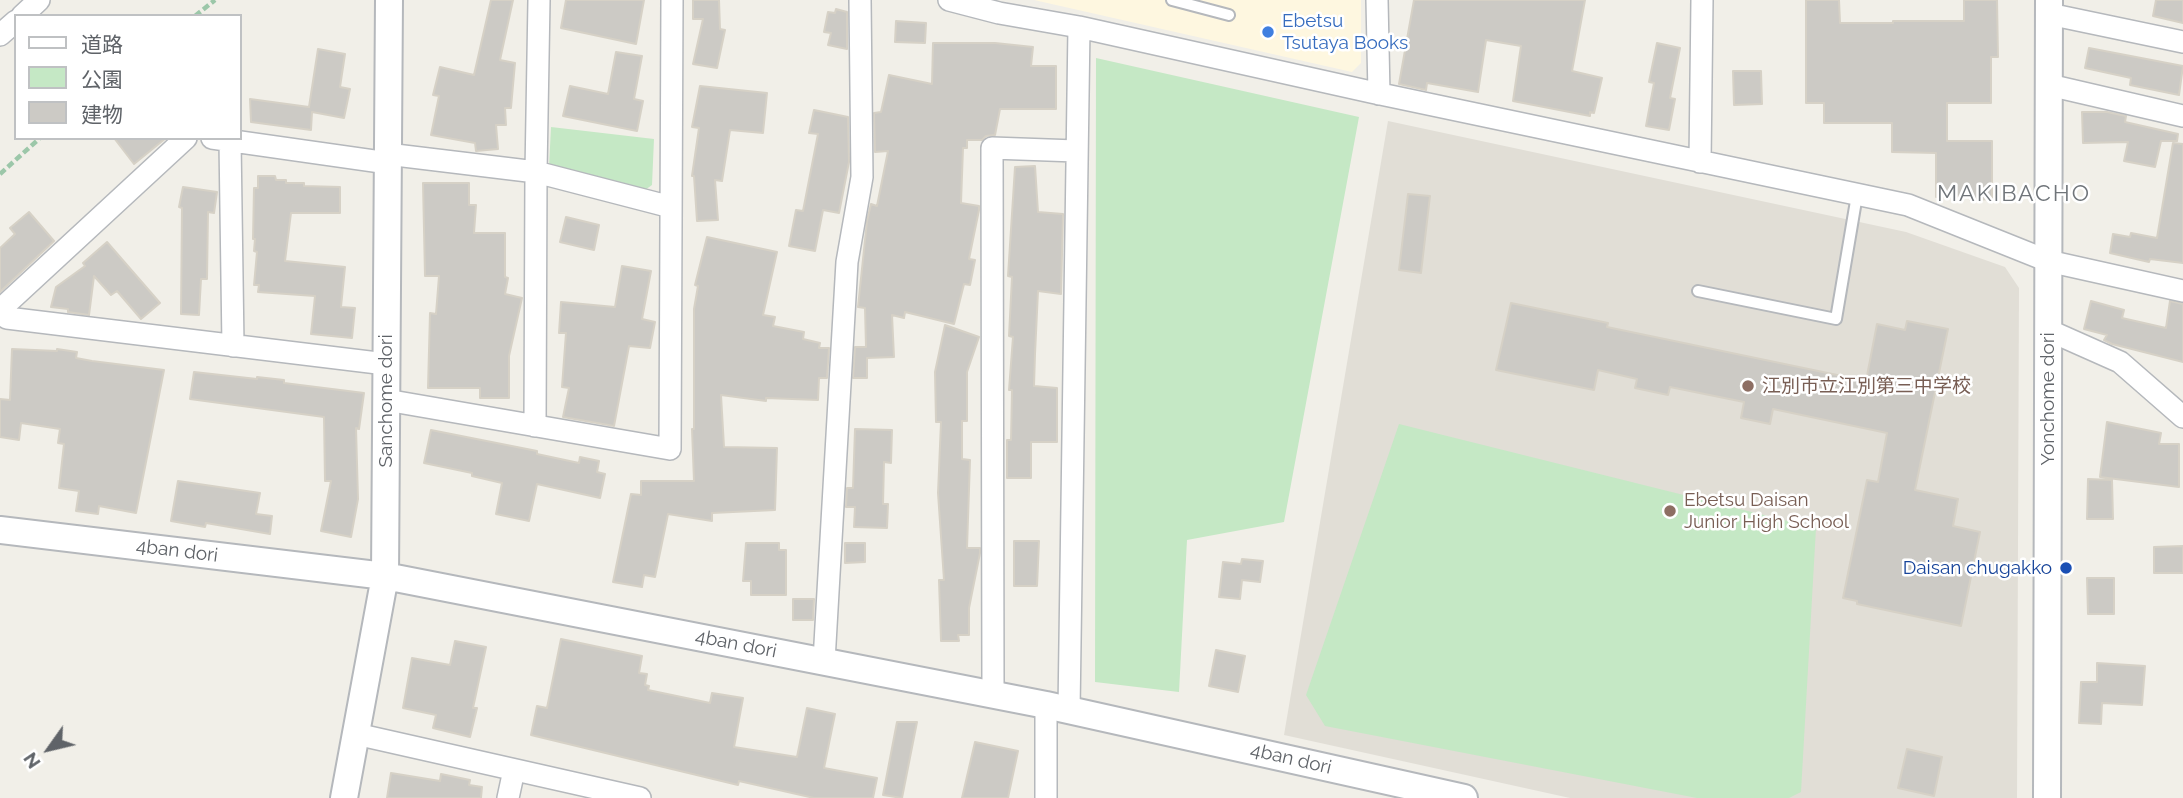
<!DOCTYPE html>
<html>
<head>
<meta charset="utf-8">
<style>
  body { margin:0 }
  #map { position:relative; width:2183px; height:798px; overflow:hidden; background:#f1efe8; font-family:Raleway,"Noto Sans JP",sans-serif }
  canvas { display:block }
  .legend { position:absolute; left:14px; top:14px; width:228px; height:126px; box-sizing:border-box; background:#fff; border:2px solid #bfc1c3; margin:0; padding:9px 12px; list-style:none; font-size:21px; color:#5f6368 }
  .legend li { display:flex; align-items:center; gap:14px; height:35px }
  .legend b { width:35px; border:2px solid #bfc1c3 }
  .north { position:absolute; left:14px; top:714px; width:70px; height:70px; -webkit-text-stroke:5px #fff; paint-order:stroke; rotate:236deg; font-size:19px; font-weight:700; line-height:28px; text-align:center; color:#5f6368 }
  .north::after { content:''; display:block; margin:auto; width:24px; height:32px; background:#5f6368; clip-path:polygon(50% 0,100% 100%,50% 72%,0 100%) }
</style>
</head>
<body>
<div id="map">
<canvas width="2183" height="798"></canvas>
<ul class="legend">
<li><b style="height:9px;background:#fff"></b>道路</li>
<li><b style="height:19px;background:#c5e8c5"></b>公園</li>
<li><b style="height:19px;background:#cccac5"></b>建物</li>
</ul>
<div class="north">N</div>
</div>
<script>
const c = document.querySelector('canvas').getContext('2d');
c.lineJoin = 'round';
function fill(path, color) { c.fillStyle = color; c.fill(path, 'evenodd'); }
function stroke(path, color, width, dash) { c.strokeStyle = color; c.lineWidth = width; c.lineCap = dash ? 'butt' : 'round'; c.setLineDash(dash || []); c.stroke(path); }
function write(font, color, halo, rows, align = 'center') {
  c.font = font + ' Raleway,"Noto Sans JP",sans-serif'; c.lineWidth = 5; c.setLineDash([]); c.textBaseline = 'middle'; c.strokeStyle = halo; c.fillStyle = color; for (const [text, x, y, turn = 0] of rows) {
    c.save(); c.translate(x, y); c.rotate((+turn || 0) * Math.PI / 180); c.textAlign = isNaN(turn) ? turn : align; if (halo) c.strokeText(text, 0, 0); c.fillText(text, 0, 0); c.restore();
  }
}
fill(new Path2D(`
  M1034,0h327v63l-9,9z`), '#fef7e0');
fill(new Path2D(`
  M1388,121l518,111 99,35 14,21 -2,510h-447l-286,-63z`), '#e1ded6');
fill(new Path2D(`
  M1096,58l263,59 -75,405 -97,18 -8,152 -84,-10z
  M551,127l103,12 -2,46 -7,5 -96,-23z
  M1399,424l417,104 -15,264 -12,6h-92l-372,-72 -19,-31z`), '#c5e8c5');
const building = new Path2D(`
  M491,0h22l-13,60 15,3 -4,45h-6l1,17h-10l2,24 -22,2 -1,-8 -44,-8 8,-39 -6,-1 7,-28 34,8z
  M566,0h78l-8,44 -75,-16z
  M693,0h26l1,29 5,1 -8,38 -24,-4 10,-45h-10z
  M1414,0h171l-13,71 30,7 -8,35 -4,-1v4l-77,-15 8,-55 -35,-6 -8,52 -51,-9 -1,7 -27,-6z
  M1806,0h33l1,23h53v-2h71v-21h33l1,57h-7v46h-44v38h45v58l-22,1v-4l-34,1v-44l-44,-1v-29h-68v-20h-18z
  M2156,0h27v23l-30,-7z
  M836,9l11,3v37l-19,-4 3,-12 -7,-1 4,-20 7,1z
  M896,21l30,2 -1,20 -30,-1z
  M933,43h62l38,4 -2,19h25v43h-56l-5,26 -9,1 -4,4h-15v8h-4l-2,55 18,3v4l-10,49 6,1 -5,25 -6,-1 -10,40 -49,-12 -1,6 -12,-3 2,42 -27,1v20h-14l2,-31h11l-1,-39 -7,-1 9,-86 4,-17 6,2 11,-55 -13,1 -1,-39 7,-1 8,-37 43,9z
  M1657,43l23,5 -10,50 5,1 -6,31 -23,-4 8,-43 -5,-1z
  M2089,48l94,18 -4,29 -49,-10 1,-7 -46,-10z
  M318,49l27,5 -5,33 10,2 -6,29 -32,-6 -1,18 -60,-8 -1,-23 59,8z
  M616,52l26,4 -8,43 9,2 -6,30 -74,-15 7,-30 38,8z
  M1733,71h28l1,33 -28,1z
  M700,86l67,7 -4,40 -33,-3 -8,51 -7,-1 3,40 -21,1 -3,-45h-2l7,-48 -7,-1z
  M814,110l34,7 1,45 -10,51 -16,-3 -8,41 -26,-5 7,-36 7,1 15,-77 -9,-1z
  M2082,112h25l19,4 -1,6 53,12 -1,7h-16l-6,26 -31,-6 4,-19 -45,1z
  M114,138h52l-32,26z
  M2173,143l10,1v119l-33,-4 -1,3 -39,-9 3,-19 17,3 1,-4 26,5z
  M1035,166l3,46 25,2 -2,80 -23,-3 -3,63 -1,32 23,2v54h-26v36h-24v-38h4l1,-50h-3l4,-53 -4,-1 3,-59 -4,-1 7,-109z
  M258,176h17l1,4h10v3h18v3l36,1v26h-49l-6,48 60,6 -4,40 14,1 -3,30 -41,-4 4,-38 -57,-4 1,-7h-5l3,-33 -3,-1 1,-12h-2l1,-51h4z
  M423,183h46v22h7l-2,28h31v44l3,1 -3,16 17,4 -13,58v42h-29v-10h-52l2,-75 6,1 3,-38h-14z
  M183,187l34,5 -3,21 -6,-1 -1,67h-6l-2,36 -18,-1 1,-106 -3,-1z
  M1408,194l22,2 -9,77 -22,-3z
  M29,212l25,29 -54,51v-44l15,-14 -5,-6z
  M566,217l33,8 -5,25 -34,-8z
  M707,237l70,15 -14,63 12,2 -2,9 31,6 -1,7 17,4 -1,5h10l-2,30h-8l-1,22 -52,-2v3l-45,-6 3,52 53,1 -2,62 -63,3v8l-44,-7 -13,63 -11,-2 -2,12 -29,-5 18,-88 10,1v-14h53l-2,-52h2v-120l4,-23 -3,-1z
  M107,242l53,61 -19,16 -24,-28 -6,4 -17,-19 -5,39 -21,-3v-3l-17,-2 5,-20 29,-21 -2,-3z
  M622,266l29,5 -9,48 13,3 -5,26 -21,-2 -15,80 -51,-9 6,-29 -7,-1 4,-54h-7l2,-31 54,5z
  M2091,301l33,9 -2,8 44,10 4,-27 13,3v58l-71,-18 -8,-4 3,-5 -23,-6z
  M1511,303l97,20 -1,4 259,54 11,-57 28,6 2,-9 41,8 -33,161 43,9 -5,27 27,6 -19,94 -104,-22v-3l-14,-3 24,-118 11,2 9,-49 -114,-24 -3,15 -29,-6 3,-16 -74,-15 -2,8 -33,-7 2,-9 -39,-9 -4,20 -98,-20z
  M945,325l34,12 -12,35v49h-5v38l8,1 -3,88h13v5l-11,55v27h-11l1,6h-18l-2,-61h5l-6,-87 3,-71h-5l-1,-50z
  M12,349l45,2v-2l20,3 -1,6 16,3 72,9 -28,143 -37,-7 -1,8 -22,-3 3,-20 -20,-3 5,-44 -6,-1 2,-14 -39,-6 -2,17 -19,-3v-38l10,1z
  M194,372l63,7v-2l27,3v3l80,10 -5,36 -3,-1 2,71 -7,38 -30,-6 10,-50h-6l-1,-64 -134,-18z
  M2107,422l54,11 -2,11h20v43l-79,-10z
  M855,429l37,1 -1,33 -7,-1 -1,42h5l-1,24 -33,-1 1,-20h-9l1,-19h6z
  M431,430l106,21v3l42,9 1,-6 19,4 -2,11 8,2 -5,24 -63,-14 -8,37 -33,-7 6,-31 -30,-7v-3l-48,-10z
  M2088,479l24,1 1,39h-26z
  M178,481l82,12 -4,21 16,2 -2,18 -64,-11 -1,4 -34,-6z
  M1014,541h25l-2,45h-23z
  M746,543h33v7h7v45h-35v-14h-8z
  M845,543h20v19l-20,1z
  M2183,546v27h-29v-26z
  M1242,559l21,2 -3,21 -18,-2 -2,19 -21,-2 4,-35 18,2z
  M2087,578h27v36h-26z
  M793,599h21l-1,21h-20z
  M561,639l81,17 -3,17 8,1 -2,11 4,1 -1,4 62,13 2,-10 31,5 -9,49 63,10 10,-49 28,6 -11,54 53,10 -4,20h-59l-75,-17 -1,4 -207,-50 6,-29 10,2z
  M455,641l31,6 -13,61h4l-7,29 -37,-9 3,-13 -33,-7 9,-50 38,7z
  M1216,650l29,6 -7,36 -29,-6z
  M2097,663l48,3 -3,39 -40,-2 -1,21 -22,-1 2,-41h16z
  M897,722h20l-15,76 -19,-3z
  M975,742l43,9 -10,47h-46z
  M1907,749l35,8 -8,39 -36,-8z
  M391,773l49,8 1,-7 29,6 -1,5 13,2 -1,11h-94z`);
fill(building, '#cccac5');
stroke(building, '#d6d1c6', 2);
const service = new Path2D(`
  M1172,0l57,15
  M1698,291l138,28 21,-124`);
const minor = new Path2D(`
  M949,0l50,13 80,14 292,65 537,113 140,56 135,30
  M1377,0l2,94
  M2049,14l134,28
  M22,16l17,-16
  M0,35l16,-14
  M2049,85l134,31
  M186,138l-183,169 4,11 379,46
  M212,138l176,25
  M230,141l3,205
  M387,154l149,18 135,35
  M1700,162l2,-162
  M2048,330l72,32 63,55
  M386,400l284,49 2,-449
  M535,426l1,-254 3,-172
  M824,661l23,-399 15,-85 -2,-177
  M993,694l-1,-546 84,3
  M1046,705v93
  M1069,710l10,-683
  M356,734l284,64
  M508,798l6,-28`);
const tertiary = new Path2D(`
  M0,530l385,46 661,129 418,93
  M344,798l41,-222 4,-576
  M2047,798l2,-798`);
stroke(service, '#b5b8bc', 14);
stroke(minor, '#b5b8bc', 24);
stroke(tertiary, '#b5b8bc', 30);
stroke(new Path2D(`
  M195,16l20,-16
  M0,174l40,-36`), '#9cc7a9', 4.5, [7, 3.5]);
stroke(service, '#fff', 10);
stroke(minor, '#fff', 21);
stroke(tertiary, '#fff', 26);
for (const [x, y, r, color] of [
  [1268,32,7,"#3f7fe0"],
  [1748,386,7,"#8d6e63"],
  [1670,511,7,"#8d6e63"],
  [2066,568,7,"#1a4fb4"]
]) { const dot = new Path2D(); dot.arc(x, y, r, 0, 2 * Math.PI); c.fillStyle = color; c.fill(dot); stroke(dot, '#fff', 2.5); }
write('19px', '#366cbe', '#fff', [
  ["Ebetsu",1282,21],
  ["Tsutaya Books",1282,43]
], 'left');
write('19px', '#785e54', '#fff', [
  ["江別市立江別第三中学校",1762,386],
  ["Ebetsu Daisan",1684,500],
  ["Junior High School",1684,522]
], 'left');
write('19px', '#5f6368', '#fff', [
  ["Yonchome dori",2048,399,-90],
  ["Sanchome dori",386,401,-90],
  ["4ban dori",177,551,7],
  ["4ban dori",736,644,11],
  ["4ban dori",1291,759,13]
]);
write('19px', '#164399', '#fff', [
  ["Daisan chugakko",2052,568]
], 'right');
c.letterSpacing = '2px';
write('23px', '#70757a', '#fff', [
  ["MAKIBACHO",2014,194]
]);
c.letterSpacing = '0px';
</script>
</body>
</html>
